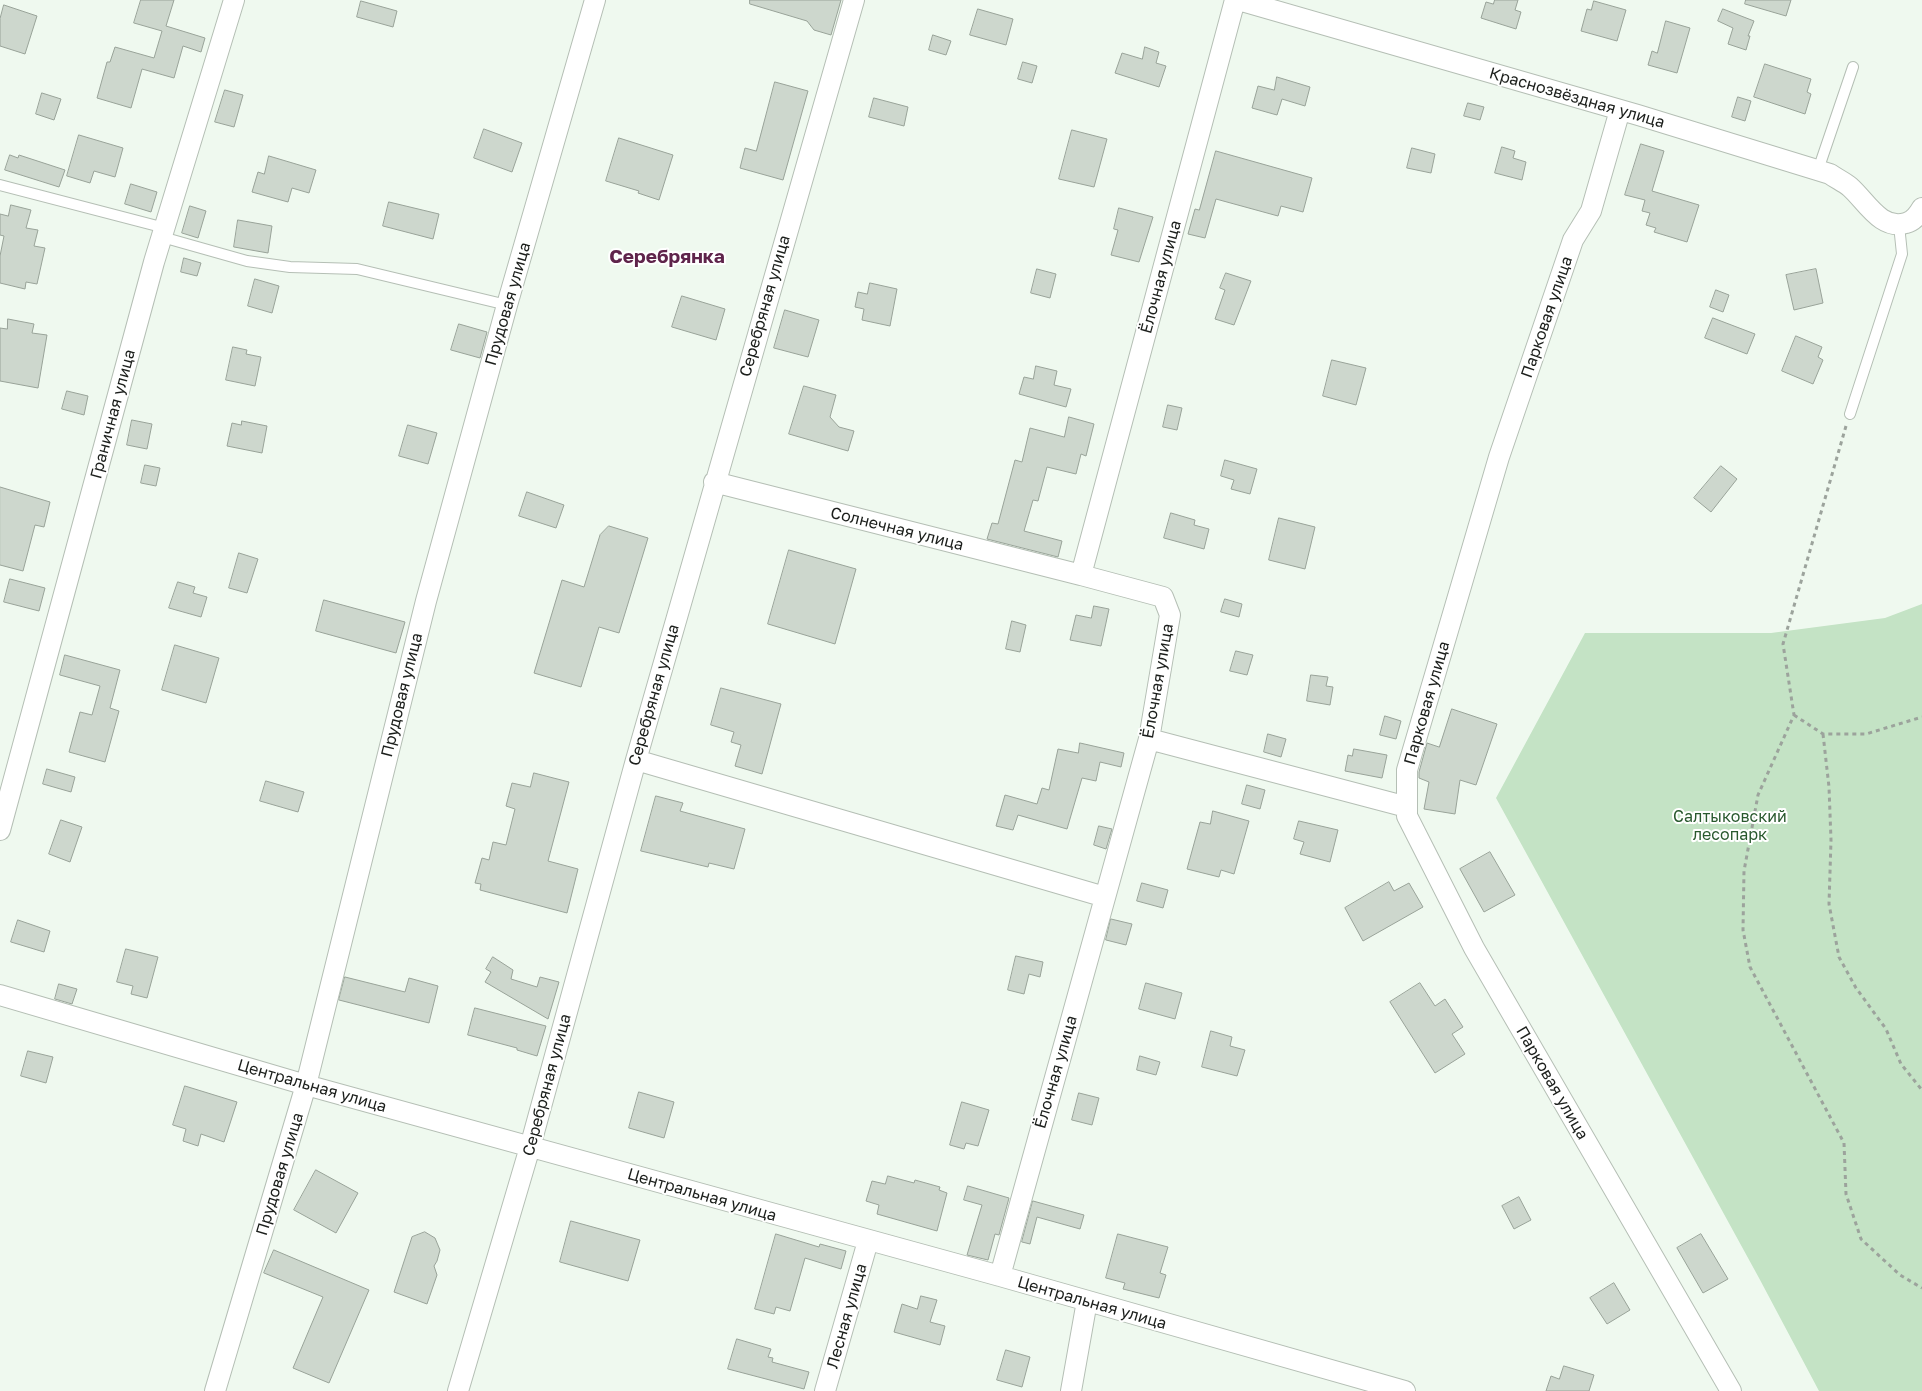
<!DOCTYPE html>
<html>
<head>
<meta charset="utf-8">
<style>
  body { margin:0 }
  canvas { display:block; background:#eff9ef }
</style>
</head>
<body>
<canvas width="1922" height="1391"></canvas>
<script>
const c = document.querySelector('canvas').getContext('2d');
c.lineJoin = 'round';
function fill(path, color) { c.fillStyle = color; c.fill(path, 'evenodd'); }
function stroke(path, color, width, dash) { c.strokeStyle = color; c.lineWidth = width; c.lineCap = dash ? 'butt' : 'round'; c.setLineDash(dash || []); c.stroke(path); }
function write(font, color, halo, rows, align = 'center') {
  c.font = font + ' "Golos Text",sans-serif'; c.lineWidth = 4; c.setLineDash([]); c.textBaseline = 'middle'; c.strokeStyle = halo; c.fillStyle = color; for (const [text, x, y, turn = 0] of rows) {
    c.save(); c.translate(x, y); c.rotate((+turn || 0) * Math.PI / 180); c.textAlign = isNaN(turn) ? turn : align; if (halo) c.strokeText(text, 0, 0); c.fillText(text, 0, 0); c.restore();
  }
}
fill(new Path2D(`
  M1922,604v787h-103l-60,-113 -263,-480 89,-165h186l114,-15z`), '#c4e3c5');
const building = new Path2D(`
  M141,0h33l-8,26 39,12 -4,14 -18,-6 -9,32 -32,-9 -11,39 -34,-10 10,-36h3l5,-15 39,11 8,-27 -28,-8z
  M750,0h91l-10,35 -17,-5 -7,-9 -57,-17z
  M1495,0h23l-3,10 6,2 -5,17 -35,-11 5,-16 7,2z
  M1746,0h45l-5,16 -41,-12z
  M361,1l36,10 -4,16 -36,-10z
  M1594,1l32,9 -9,31 -36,-10 6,-22 4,1z
  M4,5l33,11 -12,38 -25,-8v-27z
  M978,9l35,10 -7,26 -36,-10z
  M1723,9l31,12 -6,15h2l-4,14 -18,-6 5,-16 -15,-7z
  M1666,21l24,7 -13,45 -29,-8 4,-14 5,2z
  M933,35l18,6 -5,14 -17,-5z
  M1145,47l14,5 -3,11 10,3 -7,21 -44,-14 7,-20 20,6z
  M1023,62l14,4 -5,17 -14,-4z
  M1765,64l46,15 -4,13 4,2 -6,20 -51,-17z
  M1277,77l33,10 -5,19 -23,-7 -5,16 -25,-7 6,-22 16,4z
  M775,82l33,9 -25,89 -43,-12 5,-20 11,3z
  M225,90l18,5 -9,32 -19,-5z
  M42,93l19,6 -7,21 -18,-6z
  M1738,97l13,4 -6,20 -13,-4z
  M874,98l34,9 -4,19 -35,-9z
  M1468,103l16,4 -4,13 -16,-4z
  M484,129l38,14 -10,29 -38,-14z
  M1072,130l35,9 -13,48 -35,-8z
  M79,135l44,13 -8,29 -21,-6 -4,12 -23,-7z
  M619,138l54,17 -14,45 -21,-7 1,-2 -33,-10z
  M1641,144l23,7 -12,40 47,14 -12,37 -33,-10 2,-4 -10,-3 4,-12 -8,-2 3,-11 -20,-5z
  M1502,147l13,4 -2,7 13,4 -4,18 -27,-7z
  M1412,148l23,6 -4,19 -24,-5z
  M1216,151l96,27 -9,34 -22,-6 -3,10 -62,-17 -11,39 -17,-4 7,-25 4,1z
  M10,155l8,3 1,-3 46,15 -6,17 -54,-17z
  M269,156l47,14 -7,23 -17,-5 -4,14 -36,-10 6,-20 6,2z
  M131,184l26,8 -6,20 -26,-8z
  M389,202l50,12 -6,25 -50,-13z
  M11,205l20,5 -5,18 12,2 -4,16 11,2 -8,36 -11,-2 -1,7 -25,-6v-27l4,-20 -4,-1v-21l8,2z
  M190,206l16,5 -8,27 -16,-5z
  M1119,208l34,9 -14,45 -28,-7 7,-25 -4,-1z
  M238,220l34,6 -4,27 -34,-6z
  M184,258l17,5 -4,13 -16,-4z
  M1037,269l19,5 -6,24 -19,-5z
  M1816,269l7,34 -29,7 -8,-35z
  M1226,273l25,8 -17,44 -19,-6 10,-29 -5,-2z
  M255,279l24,7 -7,27 -24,-7z
  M870,283l27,6 -7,37 -28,-6 2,-11 -9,-2 3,-15 9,2z
  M1716,290l13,5 -6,17 -13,-5z
  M682,296l43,13 -9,31 -44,-13z
  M785,310l34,10 -11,37 -34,-9z
  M1713,318l42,16 -8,20 -42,-16z
  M8,319l26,5 -2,9 15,2 -9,53 -38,-7v-53l7,1z
  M459,324l28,8 -7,26 -29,-8z
  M1796,336l26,11 -4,10 5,3 -10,24 -31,-13z
  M233,347l14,3 -1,4 15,3 -6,29 -29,-6z
  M1332,360l34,8 -10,37 -33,-9z
  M1036,366l21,5 -3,14 17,4 -5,18 -47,-13 5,-17 9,2z
  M804,386l32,9 -6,22 9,10 15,4 -6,20 -59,-17z
  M67,391l21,5 -4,19 -22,-6z
  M1168,405l14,3 -5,22 -14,-3z
  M1069,417l25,7 -8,32 -5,-2 -5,20 -29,-7 -9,34 -5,-1 -9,31 38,10 -4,16 -71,-18 5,-16 6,1 17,-64 7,2 8,-34 34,9z
  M132,420l20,4 -5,25 -20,-4z
  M242,421l25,5 -5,27 -35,-7 5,-23 9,2z
  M408,425l29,8 -9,31 -29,-8z
  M1225,460l32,9 -7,25 -19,-5 3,-9 -13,-4z
  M145,465l15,3 -4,18 -15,-3z
  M1721,466l16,13 -26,33 -17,-14z
  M0,487l50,15 -6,25 -9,-2 -12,46 -23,-6z
  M527,492l37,13 -8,23 -37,-12z
  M1171,513l24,7 -1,5 15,4 -5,20 -40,-11z
  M1279,518l36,9 -10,42 -36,-9z
  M609,526l39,12 -29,95 -20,-6 -18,60 -47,-14 28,-93 22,7 16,-52z
  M789,550l67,19 -21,75 -67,-20z
  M239,553l19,6 -11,34 -18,-5z
  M10,579l35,9 -6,23 -35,-9z
  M178,582l17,5 -2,6 14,4 -6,20 -32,-9z
  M1225,599l17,5 -3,13 -18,-5z
  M324,600l81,22 -9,31 -80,-22z
  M1094,606l15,3 -8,37 -31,-6 6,-25 15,3z
  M1012,621l14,4 -6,27 -14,-3z
  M175,645l44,13 -13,45 -44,-13z
  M1236,651l17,4 -6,20 -17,-4z
  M65,655l55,15 -10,38 9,3 -14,51 -36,-10 11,-40 12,3 8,-29 -40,-11z
  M1311,675l17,2 -2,9 7,1 -3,18 -23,-4z
  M721,688l60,16 -19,70 -27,-8 6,-21 -10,-3 3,-10 -23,-7z
  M1452,709l45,15 -21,61 -16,-5 -5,34 -31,-5 5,-27 -10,-4v-6l8,-29 12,4z
  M1385,716l16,5 -5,18 -16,-4z
  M1268,734l18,5 -5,18 -17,-5z
  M1080,743l44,10 -3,14 -21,-5 -4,19 -14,-3 -15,51 -49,-14 -5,15 -17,-4 9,-31 32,9 5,-16 7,2 9,-41 20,4z
  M1354,749l33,6 -5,23 -37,-7 3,-16 4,1z
  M47,769l28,8 -4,15 -28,-8z
  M534,773l35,9 -21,79 30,8 -11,44 -87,-23 1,-6 -6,-1 7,-25 7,2 4,-18 13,3 9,-36 -9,-3 6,-23 18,4z
  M266,781l38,11 -6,20 -38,-11z
  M1247,785l18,5 -5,19 -18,-5z
  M656,796l27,7 -3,8 65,18 -11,40 -25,-6 -1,4 -67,-16z
  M1213,811l36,10 -15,53 -13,-4 -2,7 -32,-8 13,-47 10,2z
  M61,820l21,7 -12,35 -21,-8z
  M1299,821l39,9 -8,32 -30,-8 4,-12 -10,-3z
  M1099,826l13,3 -6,20 -12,-4z
  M1490,852l25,43 -31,17 -24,-43z
  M1389,882l5,9 15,-8 14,24 -60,34 -18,-33z
  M1142,883l26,7 -5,18 -26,-7z
  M1111,919l21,5 -6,21 -20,-5z
  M18,920l32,11 -6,21 -33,-10z
  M126,949l32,8 -11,41 -16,-4 2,-8 -16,-4z
  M1016,956l27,6 -3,15 -11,-3 -5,20 -16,-4z
  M493,957l20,13 -2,9 26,8 3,-10 19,5 -11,37 -63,-37 6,-10 -5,-3z
  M345,977l60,15 4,-14 29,8 -9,37 -90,-23z
  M1146,983l36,10 -7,26 -36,-10z
  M1420,983l15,23 10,-7 18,28 -11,7 13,20 -30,19 -45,-71z
  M59,984l18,5 -5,15 -17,-5z
  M475,1008l71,18 -9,30 -20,-6v-2l-49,-13z
  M1211,1031l21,6 -2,9 15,4 -8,26 -35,-9z
  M28,1051l25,6 -7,26 -25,-7z
  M1140,1056l20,6 -4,13 -19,-5z
  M185,1086l52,16 -13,40 -23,-8 -3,12 -15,-5 3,-12 -13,-4z
  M639,1092l35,10 -10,36 -35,-10z
  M1079,1093l20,5 -7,27 -20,-5z
  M962,1102l27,8 -11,36 -12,-3 -2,6 -14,-4z
  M316,1170l42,23 -22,40 -42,-23z
  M888,1176l26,7 1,-3 25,7 -1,3 8,3 -10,38 -60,-17 2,-9 -13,-4 6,-20 13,3z
  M968,1186l41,12 -10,37 -4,-1 -7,26 -21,-5 15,-50 -18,-5z
  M1519,1197l12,23 -17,9 -12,-23z
  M1033,1201l51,14 -4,14 -43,-12 -7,27 -8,-2z
  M571,1221l69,19 -12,41 -68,-19z
  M425,1232l10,6 5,12 -3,11 -3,5 3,9 -10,29 -33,-12 18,-55z
  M776,1234l43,13 1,-3 26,7 -5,18 -36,-11 -15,53 -14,-4 -2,7 -19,-5z
  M1118,1234l50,13 -8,26 6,2 -7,23 -36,-9 2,-6 -19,-5z
  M1701,1234l27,45 -25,14 -26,-45z
  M274,1250l95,40 -40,93 -36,-15 30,-71 -59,-24z
  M1614,1283l16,27 -23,14 -17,-26z
  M921,1296l16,4 -7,22 15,4 -5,19 -46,-13 8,-28 15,5z
  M737,1339l34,10 -3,8 5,1 -1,4 37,10 -5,17 -76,-20z
  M1006,1350l24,7 -8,30 -25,-7z
  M1564,1366l30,9 -5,16h-43l5,-15 8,3z`);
fill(building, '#cdd7cd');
stroke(building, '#99a399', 1);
const service = new Path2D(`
  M1818,170l35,-103
  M0,185l165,43
  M162,237l85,24 43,6 67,2 150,36
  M1850,414l52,-160 -3,-29`);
const minor = new Path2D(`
  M1238,0l400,115 192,59c7,5 14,8 20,13 16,14 31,44 56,36 8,-2 12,-8 16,-15
  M1620,110l-29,101 -18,29 -74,217 -92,313v46l67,132 257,443
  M714,482l367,93
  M1149,739l258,68
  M636,760l469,137
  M0,830l154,-568 80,-262
  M0,995l306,90 694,191 405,115
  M1000,1276l149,-537 21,-124 -7,-18 -82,-22 154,-575
  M215,1391l91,-306 120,-484 81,-296 88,-305
  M458,1391l72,-244 106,-387 218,-760
  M825,1391l43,-150
  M1071,1391l16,-90`);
stroke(service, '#b5bfb5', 12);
stroke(minor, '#b5bfb5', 22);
stroke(new Path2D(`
  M1846,426l-63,218 11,71 -36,80 -14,76 -1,59 7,37 94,176 2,51 15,45 39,36 22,13
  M1794,715l29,19h43l56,-17
  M1823,734l6,53 2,53 -2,64 10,53 17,31 30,41 15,35 21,26`), '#9ca39c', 3, [4, 4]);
stroke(service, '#fff', 10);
stroke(minor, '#fff', 20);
write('16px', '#1b1e1b', '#fff', [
  ["Краснозвёздная улица",1577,98,16],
  ["Ёлочная улица",1161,277,-75],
  ["Прудовая улица",508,304,-74],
  ["Серебряная улица",765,306,-74],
  ["Парковая улица",1547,317,-71],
  ["Граничная улица",113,414,-75],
  ["Солнечная улица",897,529,14],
  ["Ёлочная улица",1158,681,-80],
  ["Прудовая улица",402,695,-76],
  ["Серебряная улица",654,695,-74],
  ["Парковая улица",1427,703,-74],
  ["Ёлочная улица",1056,1072,-74],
  ["Парковая улица",1552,1083,60],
  ["Серебряная улица",547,1085,-75],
  ["Центральная улица",312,1086,16],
  ["Прудовая улица",280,1174,-73],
  ["Центральная улица",702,1195,16],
  ["Центральная улица",1092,1303,16],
  ["Лесная улица",847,1316,-74]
]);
write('16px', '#29592e', '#fff', [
  ["Салтыковский",1730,817],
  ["лесопарк",1730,835]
]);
write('bold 19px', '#5f244b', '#fff', [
  ["Серебрянка",667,257]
]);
</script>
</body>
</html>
